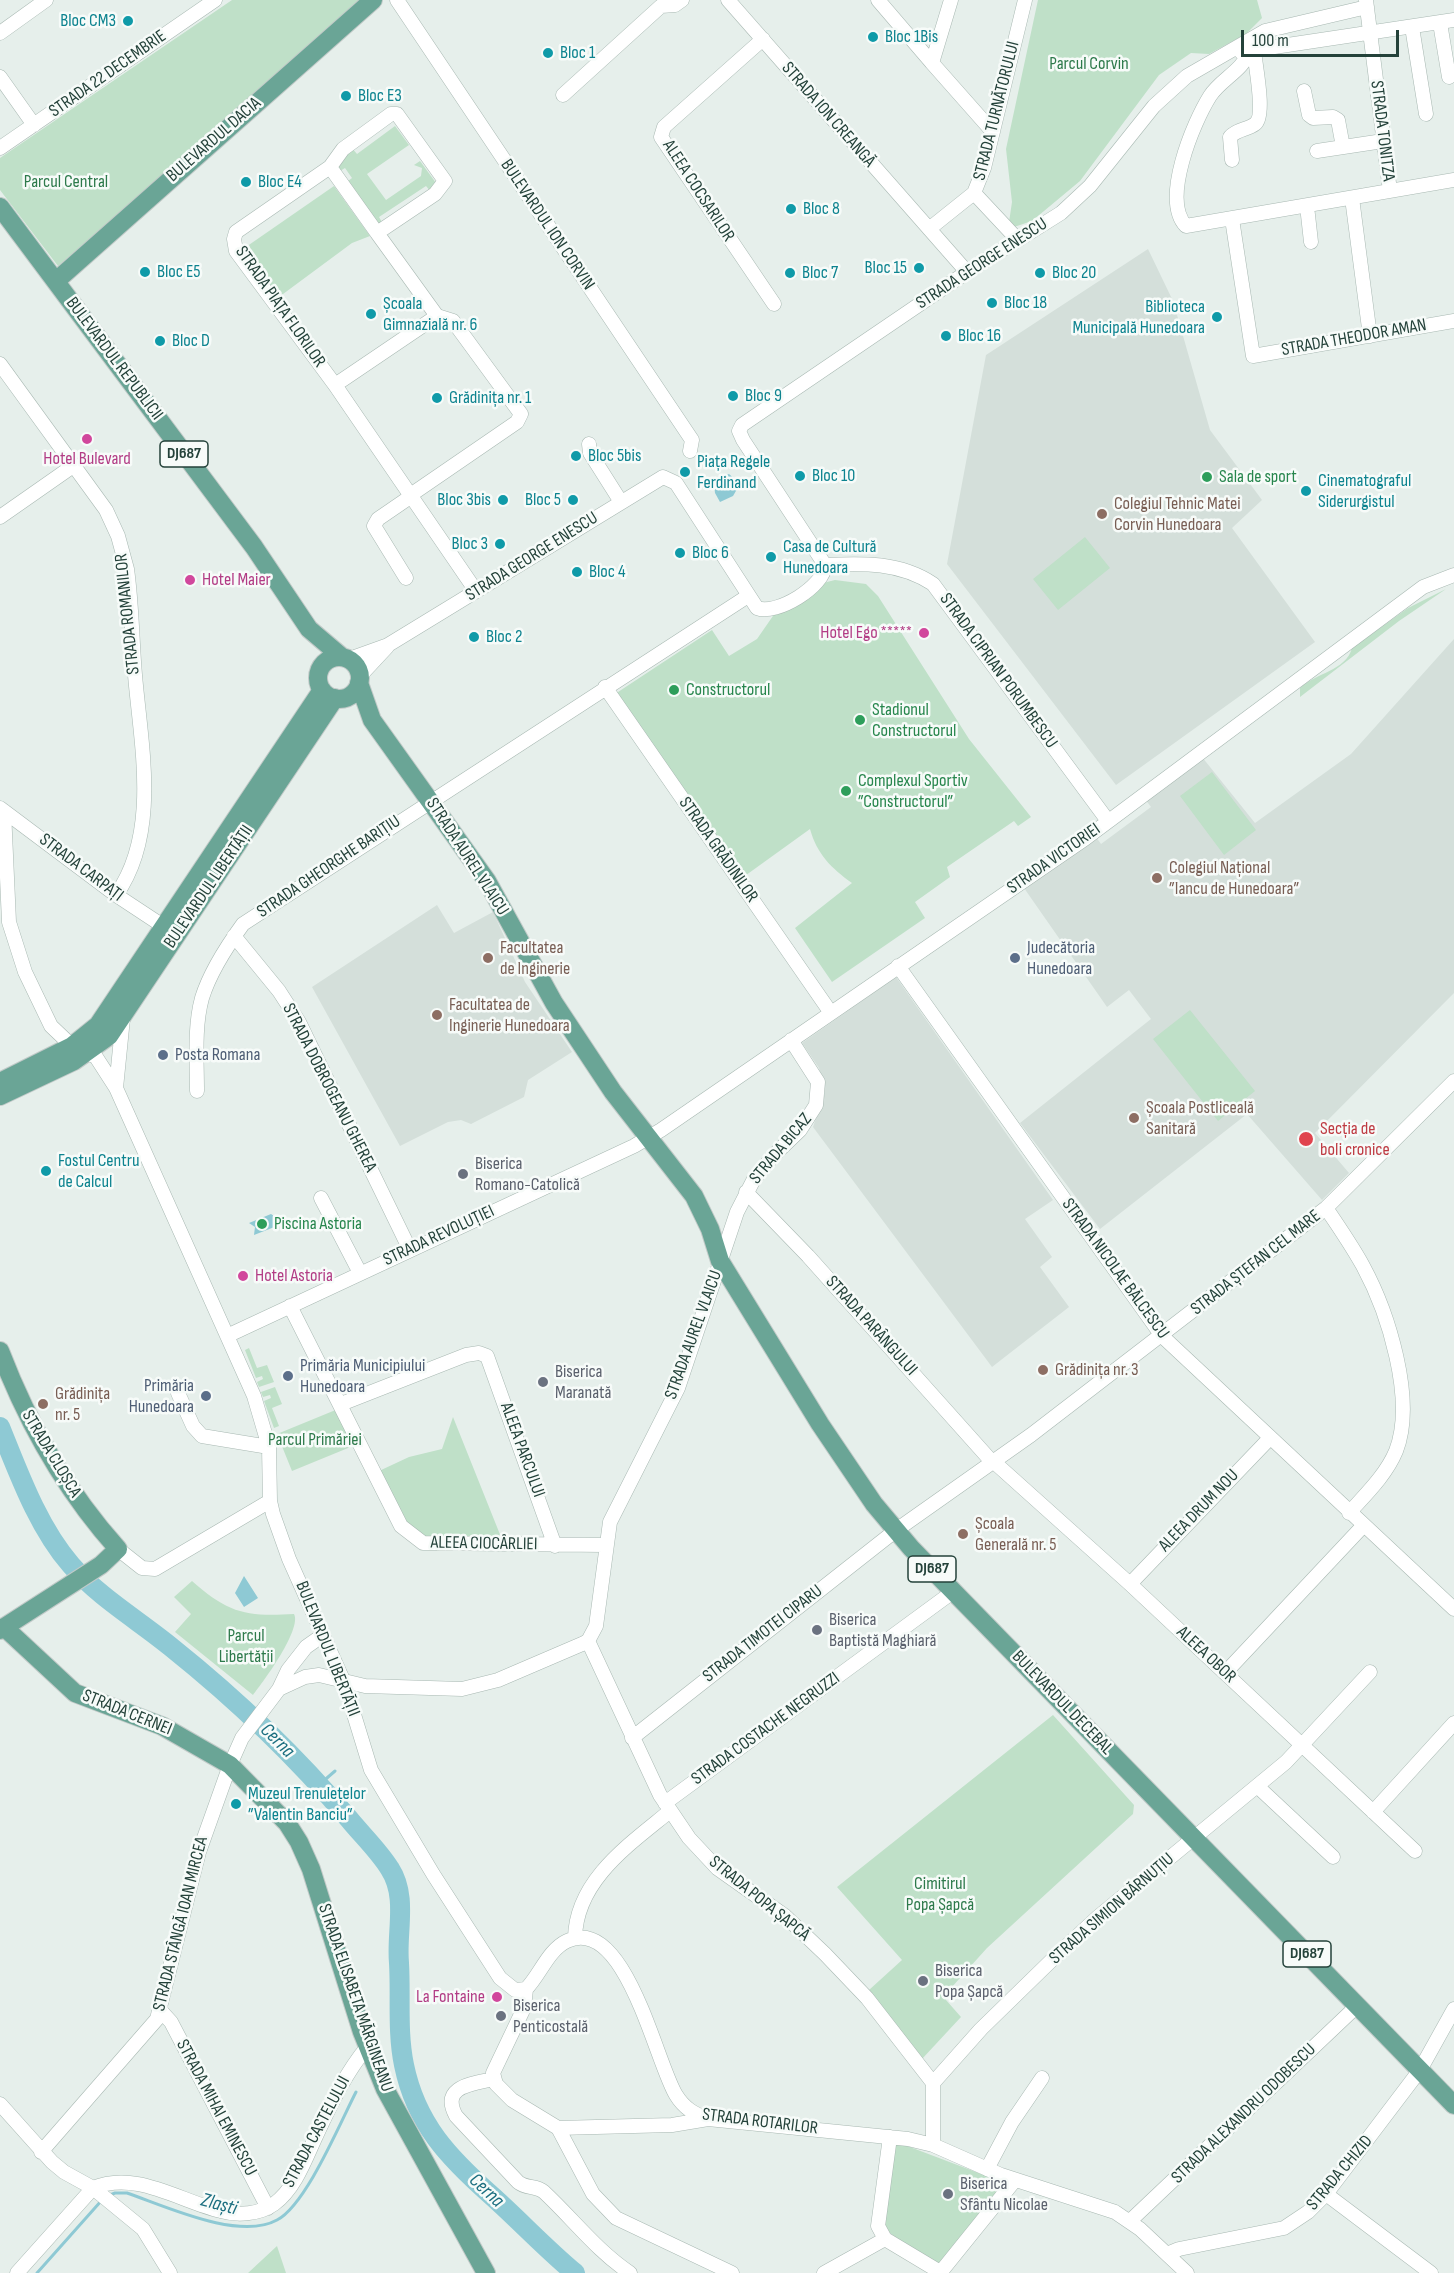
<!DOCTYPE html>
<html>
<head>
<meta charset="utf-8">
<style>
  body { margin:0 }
  #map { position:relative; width:1454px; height:2273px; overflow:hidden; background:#e6efeb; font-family:"Sofia Sans Condensed",sans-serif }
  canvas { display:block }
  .scale { position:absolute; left:1241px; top:30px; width:158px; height:27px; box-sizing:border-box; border:3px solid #24423a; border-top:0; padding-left:8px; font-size:18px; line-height:21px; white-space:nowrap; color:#24423a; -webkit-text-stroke:4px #f7fbf9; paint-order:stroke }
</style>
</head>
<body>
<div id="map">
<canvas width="1454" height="2273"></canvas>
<div class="scale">100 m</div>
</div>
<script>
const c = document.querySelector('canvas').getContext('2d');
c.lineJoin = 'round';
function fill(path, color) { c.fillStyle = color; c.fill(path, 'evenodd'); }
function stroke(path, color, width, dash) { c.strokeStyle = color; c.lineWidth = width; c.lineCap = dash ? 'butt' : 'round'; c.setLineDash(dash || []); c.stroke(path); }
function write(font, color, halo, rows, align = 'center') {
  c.font = font + ' "Sofia Sans Condensed",sans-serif'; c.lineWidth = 5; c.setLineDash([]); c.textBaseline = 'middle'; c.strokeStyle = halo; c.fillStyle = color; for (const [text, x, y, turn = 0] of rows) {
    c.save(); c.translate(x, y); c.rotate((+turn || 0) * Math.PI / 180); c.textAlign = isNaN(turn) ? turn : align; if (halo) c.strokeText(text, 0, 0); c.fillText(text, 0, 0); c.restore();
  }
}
fill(new Path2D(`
  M1148,249l25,52 37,129 52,70 -30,28 83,114 -199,143 -169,-221 39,-209z
  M1454,639v354l-139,140 34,40 -27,27 -75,-86 -147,115 -80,-106 131,-104 -22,-29 -22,17 -83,-119 72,-51 5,7 50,-37 -6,-8 57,-42 53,66 96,-69z
  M437,905l17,28 39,-21 32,70 47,70 -44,28 -4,17 -53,27 -10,-4 -13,2 -48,24 -88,-159z
  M896,977l157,223 -28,19 27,38 -12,10 29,40 -77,60 -179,-240 12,-34 -6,-25 -17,-25z`), '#d4dfda');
fill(new Path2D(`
  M232,0h133l-307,266 -58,-76v-32z
  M1038,0h219l5,18 -16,16 -37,20 -18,-1 -32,22 -79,106 -48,40 -24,8 4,-27 -6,-53z
  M395,126l14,19 -42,29 19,26 35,-24 1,-8 -8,-3 6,-4 16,22 -5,9 -5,-6 -47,31 4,7h-5l-30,-43 4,-3 -7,-10 -5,3 -2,-6 13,-18 6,7z
  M334,186l36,50 -18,7 -73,54 -36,-48z
  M1085,537l25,31 -52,42 -25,-31z
  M835,580l31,4 12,12 91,143 62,78 -13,9 -4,-5 -67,46 3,10 -35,25 10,16 -93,64 -37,-54 57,-45c-21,-15 -35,-29 -42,-54l-68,49 -127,-184 97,-64 17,26 28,-17 18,-26 48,-30z
  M1446,589l-47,32 -99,76v-9c15,-15 46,-17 52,-40l56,-40z
  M1212,772l44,58 -32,25 -44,-59z
  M1190,1010l65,81 -37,30 -65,-82z
  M249,1348l8,20 10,-3 7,17 -15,5 -2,-5 6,-3 -1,-3 -6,2 -11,-28z
  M275,1387l7,17 -10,4 7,18 -5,2 -10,-27 7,-3 -1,-3 -7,2 -2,-5z
  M338,1409l15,37 -61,25 -15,-37z
  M453,1417l50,125 -73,-4c-29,-8 -38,-42 -51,-67l30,-14 33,-8z
  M192,1581c36,32 54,36 102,33 8,15 -30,67 -41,81l-78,-63 16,-18 -17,-17z
  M1053,1715l81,90 -1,9 -146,134 -36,40 -5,12 15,17 -39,42 -53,-69 33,-30 -65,-73z
  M902,2144l103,39 -69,84 -46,-34 -6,-10 10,-78z
  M277,2246l9,27h-38z`), '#bfe0c8');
fill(new Path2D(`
  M729,474l11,10 -7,12 -13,6 -5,-9 -1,-10 6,-6z
  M271,1214l6,4v8l-23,9 1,-8 -6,-4z
  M244,1576l14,22 -14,9 -9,-14z`), '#8ec9d4');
stroke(new Path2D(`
  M320,1784l15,-13
  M110,2195l5,-2h12c38,13 112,48 150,27 29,-15 63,-97 79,-128
  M37,2273l65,-73`), '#8ec9d4', 3);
stroke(new Path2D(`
  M0,1427c19,47 38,100 71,138 29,33 67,55 100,82 65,52 124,108 178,172 13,16 30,32 41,50 18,28 6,63 9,94 2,34 -2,68 5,102 12,59 45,93 88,131 28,25 54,53 83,77`), '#8ec9d4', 20);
const minor = new Path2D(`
  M397,0l295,440 -2,11
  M728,0l239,272
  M878,0l54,63
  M951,0l-19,63 61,69
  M1366,0l24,191
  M1440,23l9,54
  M1412,27l14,87
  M0,33l46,-33
  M763,39l-99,88 -3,10 113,167
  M1249,51c-5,19 -28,28 -39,45 -17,27 -49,104 -24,130l268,-46
  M1241,52l213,-32
  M0,77l34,48
  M1304,91l5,24 4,3 20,-1 5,3 5,27
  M563,95l98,-89 14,-1 7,-5
  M0,148l215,-148
  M1317,151l66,-10
  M1232,160l-2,-23c7,-8 17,-7 25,-13 11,-8 0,-60 -1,-74
  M330,167l47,66
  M1352,198l18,138
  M1307,206l4,36
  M1232,219l21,137 201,-35
  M929,229l45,-36
  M1018,240l-44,-47 10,-25 41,-168
  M437,316l-60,-83 58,-39 10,-13 -48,-67h-6l-48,35 -13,18 -94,65 -2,7 2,12 99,134 141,206
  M0,364l106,146 12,26 9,33c5,35 5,71 8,106 6,71 25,158 -19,220
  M335,385l102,-69 16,5 68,93 -4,8 -105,72
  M589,444l1,9 31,49
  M0,517l73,-51
  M825,565c38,-2 75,-3 108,19l175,237
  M406,578l-32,-52 4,-7 35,-24
  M349,659l39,-14 275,-168 13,6 81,125c19,8 68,-22 68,-43l-82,-125 -4,-9 3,-6 225,-153 94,-59 29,-27 64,-80 33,-30 78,-45 102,-24
  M360,676l27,-29
  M605,687l226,326
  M0,808l116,87 47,31
  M4,811l5,111 16,50 26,54 21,20 24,11 20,31 138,308 15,51 1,54 3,13 16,45 55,123 27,88 62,104 67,104 15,12 11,-1c14,-14 22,-39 41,-48 58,-28 89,122 109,154 8,13 18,19 32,24l200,20 25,6 68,30 114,37 25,17 47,44
  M234,936l45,55 20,31 111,228
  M898,966l264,370 292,273
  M116,1088l7,-70
  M197,1091c0,-30 -3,-64 5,-93 8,-26 25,-52 41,-74l505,-328
  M746,1192l62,64 185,207
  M321,1198l39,75
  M1326,1208c13,19 26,38 37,58 25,46 53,134 33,185 -10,24 -30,43 -47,62
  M290,1306l111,220 22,17 181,2
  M229,1335l405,-189 27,-16 425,-292 337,-251 31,-12
  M178,1393l15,33 9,10 67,11
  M341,1404l125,-49 13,-2 8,3 68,190
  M994,1462l136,122 285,267
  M118,1549l24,19 13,1 115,-68
  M1130,1584l139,-145
  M588,1641l72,154 29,43 28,30 68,48 40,38 42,44 66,85v62
  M1225,1673l138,-147
  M279,1689l26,-12 14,-2 46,11 97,3 36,-9 84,-36 6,-3 8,-15 14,-104 68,-134 59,-176 17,-33 20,-24 26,-25 16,-25 2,-23 -27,-42
  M632,1738l263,-207 136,-96 295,-227 128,-127
  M1257,1786l76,71
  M665,1803l289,-212
  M1373,1812l81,-89
  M575,1938c1,-58 55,-94 95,-127
  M526,1989l-2,19 -31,65 3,11 16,16 46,28 114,-3 36,-6
  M161,2011l10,11 97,186
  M494,2079c-22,5 -54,7 -38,37l62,66c8,7 18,3 26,10 29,27 53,59 86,81
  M933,2083l48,-54 77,-75 40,-37 188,-155 84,-90
  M0,2104l52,58 12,10 29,16 50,41 27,44
  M558,2128l35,66 23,24 116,55
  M890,2137l-12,89 7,13 55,33
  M41,2152l116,-133 42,-167 31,-87 12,-27 37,-49 9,-19 18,-23 17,-12
  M987,2169l25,-47 30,-44
  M1326,2194l105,79
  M1130,2221l227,-215
  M1167,2254l12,-5 105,-21 24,-16 18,-18 94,-124 34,-61
  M17,2273l76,-85c43,-18 86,13 128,23 17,5 39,3 53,-7 22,-16 32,-47 43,-70 14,-30 29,-62 51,-88
  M824,2273l61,-34
  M940,2273l75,-93`);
const major = new Path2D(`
  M0,207l254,340 55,82 33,28
  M56,281l317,-281
  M318 678a21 21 0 1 1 42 0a21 21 0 1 1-42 0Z
  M359,683l13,37 115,161 67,122 59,89 81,104 16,33 10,32 100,163 54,80 37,44 543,557
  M0,1082l72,-36 26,-21 224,-335
  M0,1096l74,-35 35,-25 226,-338
  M0,1351c28,73 65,139 118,198l-17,16 -101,65
  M4,1627l71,66 87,33 68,39 57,58 12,19 12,27 51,163 23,57 101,184`);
stroke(minor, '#a8b8b2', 15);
stroke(major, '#c2cac8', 20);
stroke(minor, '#fff', 14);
stroke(major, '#6aa596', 18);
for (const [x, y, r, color] of [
  [128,21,6,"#0f9aa8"],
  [873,37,6,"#0f9aa8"],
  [548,53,6,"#0f9aa8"],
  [346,96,6,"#0f9aa8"],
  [246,182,6,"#0f9aa8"],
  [791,209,6,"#0f9aa8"],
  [919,268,6,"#0f9aa8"],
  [145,272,6,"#0f9aa8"],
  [790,273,6,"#0f9aa8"],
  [1040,273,6,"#0f9aa8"],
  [992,303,6,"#0f9aa8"],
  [371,314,6,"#0f9aa8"],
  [1217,317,6,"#0f9aa8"],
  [946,336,6,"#0f9aa8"],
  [160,341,6,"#0f9aa8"],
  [733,396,6,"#0f9aa8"],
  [437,398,6,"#0f9aa8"],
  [87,439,6,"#d1479c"],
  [576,456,6,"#0f9aa8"],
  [685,472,6,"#0f9aa8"],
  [800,476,6,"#0f9aa8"],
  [1207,477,6,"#2e9e5b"],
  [1306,491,6,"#0f9aa8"],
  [503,500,6,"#0f9aa8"],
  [573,500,6,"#0f9aa8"],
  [1102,514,6,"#8d6e63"],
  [500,544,6,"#0f9aa8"],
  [680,553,6,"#0f9aa8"],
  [771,557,6,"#0f9aa8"],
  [577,572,6,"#0f9aa8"],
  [190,580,6,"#d1479c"],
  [924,633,6,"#d1479c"],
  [474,637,6,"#0f9aa8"],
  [674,690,6,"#2e9e5b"],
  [860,720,6,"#2e9e5b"],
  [846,791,6,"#2e9e5b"],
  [1157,878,6,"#8d6e63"],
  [488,958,6,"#8d6e63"],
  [1015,958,6,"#5c6f8a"],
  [437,1015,6,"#8d6e63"],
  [163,1055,6,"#5c6f8a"],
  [1134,1118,6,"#8d6e63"],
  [1306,1139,8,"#e0444e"],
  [46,1171,6,"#0f9aa8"],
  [463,1174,6,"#6b7280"],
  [262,1224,6,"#2e9e5b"],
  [243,1276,6,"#d1479c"],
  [1043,1370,6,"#8d6e63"],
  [288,1376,6,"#5c6f8a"],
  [543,1382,6,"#6b7280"],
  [206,1396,6,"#5c6f8a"],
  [43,1404,6,"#8d6e63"],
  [963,1534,6,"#8d6e63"],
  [817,1630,6,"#6b7280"],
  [236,1804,6,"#0f9aa8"],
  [923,1981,6,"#6b7280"],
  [497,1997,6,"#d1479c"],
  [501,2016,6,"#6b7280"],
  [948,2194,6,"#6b7280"]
]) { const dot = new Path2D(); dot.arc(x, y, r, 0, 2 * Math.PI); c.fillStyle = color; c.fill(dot); stroke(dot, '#f7fbf9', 2); }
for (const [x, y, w] of [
  [184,454,48],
  [932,1569,48],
  [1307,1954,48]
]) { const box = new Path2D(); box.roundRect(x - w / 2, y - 13, w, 26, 4.5); c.fillStyle = '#f7fbf9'; c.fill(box); stroke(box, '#24423a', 1.5); }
write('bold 16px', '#24423a', null, [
  ["DJ687",184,454],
  ["DJ687",932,1569],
  ["DJ687",1307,1954]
]);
write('18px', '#0d838f', '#f7fbf9', [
  ["Bloc CM3",116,21,"right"],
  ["Bloc 1Bis",885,37],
  ["Bloc 1",560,53],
  ["Bloc E3",358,96],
  ["Bloc E4",258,182],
  ["Bloc 8",803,209],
  ["Bloc 15",907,268,"right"],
  ["Bloc E5",157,272],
  ["Bloc 7",802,273],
  ["Bloc 20",1052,273],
  ["Bloc 18",1004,303],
  ["Școala",383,304],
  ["Gimnazială nr. 6",383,325],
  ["Biblioteca",1205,307,"right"],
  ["Municipală Hunedoara",1205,328,"right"],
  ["Bloc 16",958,336],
  ["Bloc D",172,341],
  ["Bloc 9",745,396],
  ["Grădinița nr. 1",449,398],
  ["Bloc 5bis",588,456],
  ["Piața Regele",697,462],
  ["Ferdinand",697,483],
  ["Bloc 10",812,476],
  ["Cinematograful",1318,481],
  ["Siderurgistul",1318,502],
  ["Bloc 3bis",491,500,"right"],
  ["Bloc 5",561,500,"right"],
  ["Bloc 3",488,544,"right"],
  ["Casa de Cultură",783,547],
  ["Hunedoara",783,568],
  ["Bloc 6",692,553],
  ["Bloc 4",589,572],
  ["Bloc 2",486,637],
  ["Fostul Centru",58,1161],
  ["de Calcul",58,1182],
  ["Muzeul Trenulețelor",248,1794],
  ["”Valentin Banciu”",248,1815]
], 'left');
write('18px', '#2d7a4b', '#f7fbf9', [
  ["Parcul Corvin",1089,64],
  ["Parcul Central",66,182],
  ["Parcul Primăriei",315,1440],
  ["Parcul",246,1636],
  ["Libertății",246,1657],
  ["Cimitirul",940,1884],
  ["Popa Șapcă",940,1905]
]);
write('18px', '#24423a', '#f7fbf9', [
  ["STRADA 22 DECEMBRIE",108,74,-35],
  ["STRADA TURNĂTORULUI",997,111,-76],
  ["STRADA ION CREANGĂ",828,115,49],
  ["STRADA TONITZA",1382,131,83],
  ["BULEVARDUL DACIA",214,140,-41],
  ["ALEEA COCSARILOR",698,191,57],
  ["BULEVARDUL ION CORVIN",547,225,56],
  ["STRADA GEORGE ENESCU",982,264,-33],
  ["STRADA PIAȚA FLORILOR",280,307,55],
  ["STRADA THEODOR AMAN",1354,338,-10],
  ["BULEVARDUL REPUBLICII",114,359,53],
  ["STRADA GEORGE ENESCU",532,557,-32],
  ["STRADA ROMANILOR",128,614,-96],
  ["STRADA CIPRIAN PORUMBESCU",998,671,54],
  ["STRADA GRĂDINILOR",718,850,55],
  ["STRADA AUREL VLAICU",467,857,57],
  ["STRADA VICTORIEI",1054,859,-35],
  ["STRADA GHEORGHE BARIȚIU",329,867,-34],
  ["STRADA CARPAȚI",81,868,37],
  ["BULEVARDUL LIBERTĂȚII",209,887,-56],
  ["STRADA DOBROGEANU GHEREA",329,1088,63],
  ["STRADA BICAZ",781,1149,-50],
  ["STRADA REVOLUȚIEI",439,1236,-25],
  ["STRADA ȘTEFAN CEL MARE",1256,1263,-38],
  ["STRADA NICOLAE BĂLCESCU",1115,1269,54],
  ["STRADA PARÂNGULUI",871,1326,48],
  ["STRADA AUREL VLAICU",694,1335,-70],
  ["ALEEA PARCULUI",522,1450,70],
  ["STRADA CLOȘCA",51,1454,59],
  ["ALEEA DRUM NOU",1199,1511,-46],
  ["ALEEA CIOCÂRLIEI",484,1544,1],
  ["STRADA TIMOTEI CIPARU",763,1634,-38],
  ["BULEVARDUL LIBERTĂȚII",327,1649,68],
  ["ALEEA OBOR",1206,1655,43],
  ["BULEVARDUL DECEBAL",1062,1703,46],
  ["STRADA CERNEI",127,1713,22],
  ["STRADA COSTACHE NEGRUZZI",766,1729,-36],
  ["STRADA POPA ȘAPCĂ",759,1899,39],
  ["STRADA SIMION BĂRNUȚIU",1112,1909,-41],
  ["STRADA STÂNGĂ IOAN MIRCEA",181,1924,-76],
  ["STRADA ELISABETA MĂRGINEANU",355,1998,71],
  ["STRADA MIHAI EMINESCU",216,2108,62],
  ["STRADA ALEXANDRU ODOBESCU",1244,2114,-44],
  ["STRADA ROTARILOR",760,2122,7],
  ["STRADA CASTELULUI",317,2132,-62],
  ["STRADA CHIZID",1340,2173,-50]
]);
write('18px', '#b23c85', '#f7fbf9', [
  ["Hotel Bulevard",87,459,"center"],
  ["Hotel Maier",202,580],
  ["Hotel Ego *****",912,633,"right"],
  ["Hotel Astoria",255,1276],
  ["La Fontaine",485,1997,"right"]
], 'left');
write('18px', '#27864d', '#f7fbf9', [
  ["Sala de sport",1219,477],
  ["Constructorul",686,690],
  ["Stadionul",872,710],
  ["Constructorul",872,731],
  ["Complexul Sportiv",858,781],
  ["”Constructorul”",858,802],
  ["Piscina Astoria",274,1224]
], 'left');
write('18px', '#785e54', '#f7fbf9', [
  ["Colegiul Tehnic Matei",1114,504],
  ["Corvin Hunedoara",1114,525],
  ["Colegiul Național",1169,868],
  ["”Iancu de Hunedoara”",1169,889],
  ["Facultatea",500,948],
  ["de Inginerie",500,969],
  ["Facultatea de",449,1005],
  ["Inginerie Hunedoara",449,1026],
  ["Școala Postliceală",1146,1108],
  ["Sanitară",1146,1129],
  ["Grădinița nr. 3",1055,1370],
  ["Grădinița",55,1394],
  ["nr. 5",55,1415],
  ["Școala",975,1524],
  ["Generală nr. 5",975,1545]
], 'left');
write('18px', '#4e5e75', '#f7fbf9', [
  ["Judecătoria",1027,948],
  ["Hunedoara",1027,969],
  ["Posta Romana",175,1055],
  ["Primăria Municipiului",300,1366],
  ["Hunedoara",300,1387],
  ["Primăria",194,1386,"right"],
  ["Hunedoara",194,1407,"right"]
], 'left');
write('18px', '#be3a42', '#f7fbf9', [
  ["Secția de",1320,1129],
  ["boli cronice",1320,1150]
], 'left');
write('18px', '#5b616d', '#f7fbf9', [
  ["Biserica",475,1164],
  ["Romano-Catolică",475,1185],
  ["Biserica",555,1372],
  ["Maranată",555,1393],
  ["Biserica",829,1620],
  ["Baptistă Maghiară",829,1641],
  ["Biserica",935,1971],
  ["Popa Șapcă",935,1992],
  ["Biserica",513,2006],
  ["Penticostală",513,2027],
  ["Biserica",960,2184],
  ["Sfântu Nicolae",960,2205]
], 'left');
write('italic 20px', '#1c6f80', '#f7fbf9', [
  ["Cerna",277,1741,45],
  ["Cerna",486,2191,43],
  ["Zlaști",219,2205,15]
]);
</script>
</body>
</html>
